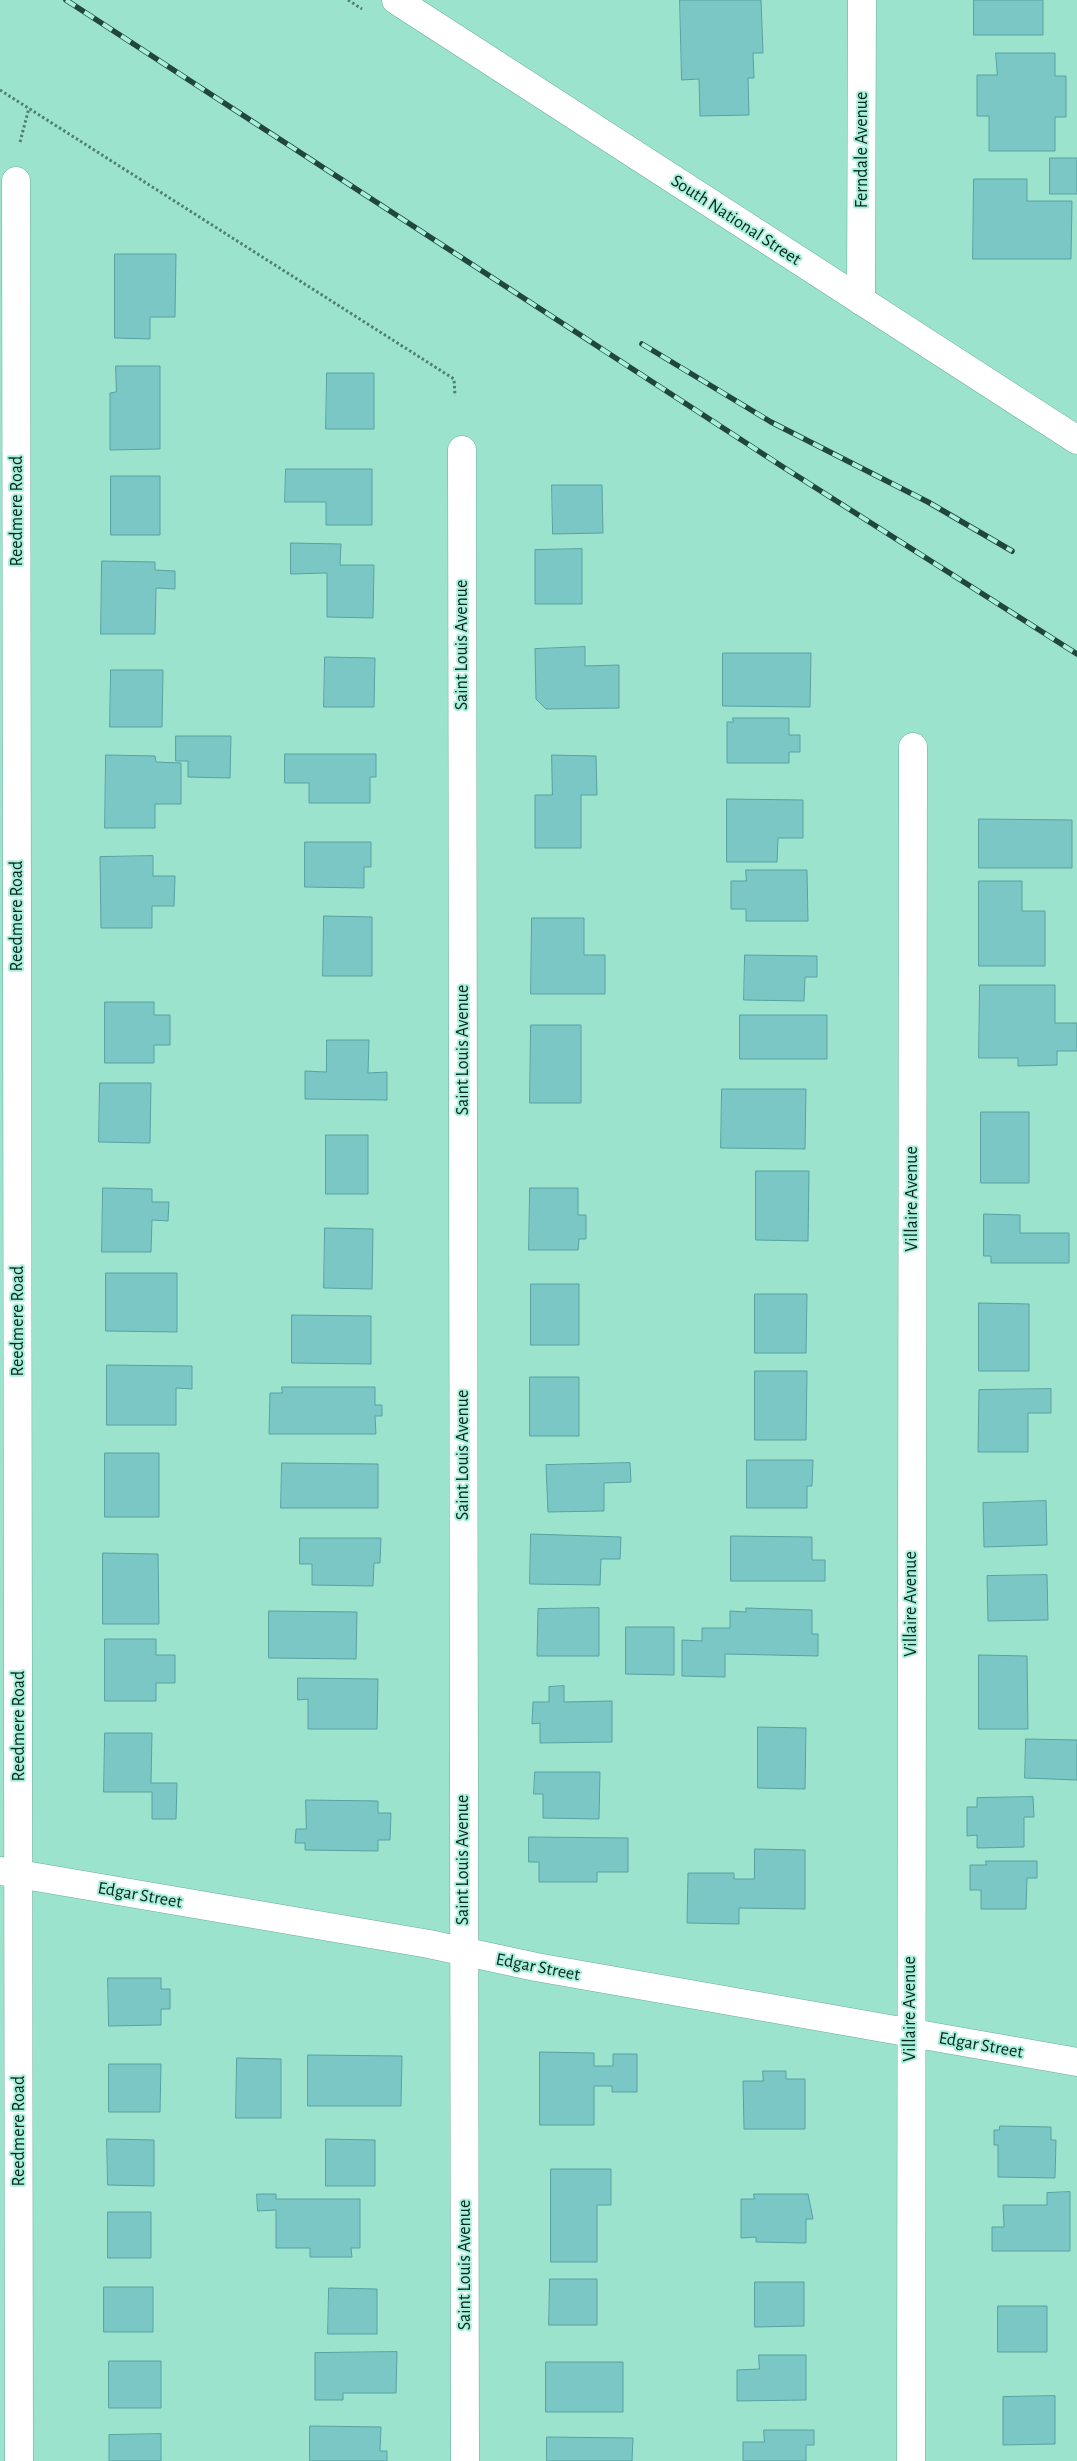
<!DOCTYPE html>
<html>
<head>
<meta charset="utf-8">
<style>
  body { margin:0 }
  canvas { display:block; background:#9ce3ce }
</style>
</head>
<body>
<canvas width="1077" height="2461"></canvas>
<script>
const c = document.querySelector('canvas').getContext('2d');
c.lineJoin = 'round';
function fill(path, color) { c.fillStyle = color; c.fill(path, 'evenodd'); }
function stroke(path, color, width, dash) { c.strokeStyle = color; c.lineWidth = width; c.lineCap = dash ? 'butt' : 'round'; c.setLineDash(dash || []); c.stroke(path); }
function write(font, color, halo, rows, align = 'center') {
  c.font = font + ' "Alegreya Sans",sans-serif'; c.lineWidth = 4; c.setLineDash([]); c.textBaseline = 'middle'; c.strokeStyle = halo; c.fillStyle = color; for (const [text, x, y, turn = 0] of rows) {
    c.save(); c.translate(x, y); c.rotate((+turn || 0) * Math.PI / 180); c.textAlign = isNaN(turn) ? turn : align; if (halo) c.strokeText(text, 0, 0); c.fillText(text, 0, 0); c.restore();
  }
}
const building = new Path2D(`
  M680,0h81l2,53h-10l1,25h-6l1,37 -49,1 -1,-37 -17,1z
  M974,0h69v35h-69z
  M996,53h59v23h11v41h-11v34h-66v-35h-12v-41h20z
  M1050,158h27v36h-27z
  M974,179h53v22h45l-1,58h-98z
  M115,254h61l-1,63h-25v22l-35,-1z
  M116,366h44v83l-50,1v-57l6,-1z
  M327,373h47v56h-48z
  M286,469h86v56h-46v-23h-41z
  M111,476h49v59h-49z
  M552,485h50l1,48 -50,1z
  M291,543l50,1 -1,21h34l-1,53 -46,-1v-44l-36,1z
  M582,549v55h-47v-54z
  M102,561l53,1v8l20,1v18l-19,-1 -1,46h-54z
  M585,647v19l34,-1v43l-73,1 -10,-10 -1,-50z
  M723,653h88l-1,54 -87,-1z
  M325,657l50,1 -1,49h-50z
  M111,670h52l-1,57h-52z
  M733,718h56v17h11v17h-11v11h-62v-41h6z
  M176,736h55l-1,42 -42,-1v-16h-12z
  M285,754h91v23h-6v26h-61v-20h-24z
  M106,755l49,1 1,6 25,1v41h-26v24h-50z
  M552,755l44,1 1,39h-16v53h-46v-53h17z
  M727,799l76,1v38h-25l-1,24h-50z
  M979,819l93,1v48h-93z
  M305,842h66v25h-7v21l-59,-1z
  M153,856v20h22l-1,30h-22v22h-51l-1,-71z
  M746,870h61l1,51h-62v-12h-15v-28h15z
  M979,881h43v30h23v55h-66z
  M324,916l48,1v59h-49z
  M532,918h52v37h21v39h-74z
  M745,955l72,1v21h-12l-1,24 -60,-1z
  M980,985h75v38h22v28h-20v14l-39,1v-8h-39z
  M105,1002h49v13h16v30h-16v18h-49z
  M740,1015h87v44h-87z
  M531,1025h50v78h-51z
  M327,1040h42l-1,33 19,-1v28l-82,-1v-28l21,1z
  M100,1083h51l-1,60 -51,-1z
  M722,1089h84l-1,60 -84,-1z
  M981,1112h48v71h-48z
  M326,1135h42v59h-42z
  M756,1171h53l-1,70 -52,-1z
  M103,1188l49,1v13h17l-1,19 -16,-1 -1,32h-49z
  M530,1188h48v27h8v24h-7l-1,11h-49z
  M984,1214l36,1v18h49v30h-78v-7h-7z
  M325,1228l48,1 -1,60 -48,-1z
  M106,1273h71v59l-71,-1z
  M531,1284h48v61h-48z
  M755,1294h52l-1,59h-51z
  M979,1303l50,1v67h-50z
  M292,1315l79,1v48l-79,-1z
  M107,1365l85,1v23l-16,-1v37h-69z
  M755,1371h52l-1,69h-51z
  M530,1377h49v59h-49z
  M282,1387h93v18h7v11h-7l1,18h-107l1,-41h12z
  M1051,1389v24h-23v39h-50l1,-62z
  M105,1453h54v64h-54z
  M747,1460h66l-1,26h-5v22h-60z
  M282,1463l96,1v44h-97z
  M630,1463l1,19 -27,1v28l-56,1 -2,-47z
  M1046,1501l1,44 -63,2 -1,-44z
  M531,1534l90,3 -1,22h-19l-1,26 -70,-1z
  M731,1536l81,1v23h13v21h-94z
  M300,1538h81l-1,25h-6l-1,23 -61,-1v-21h-12z
  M103,1553l55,1 1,70h-56z
  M1047,1575l1,45 -60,1 -1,-45z
  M599,1608v48h-62l1,-47z
  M746,1608l66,2v24h6v22l-93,-2v23l-43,-1v-36l20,1v-13h28v-17l16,1z
  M269,1611l88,1 -1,47 -87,-1z
  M626,1627h48v48l-48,-1z
  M105,1639h51v16h19v28h-19v18h-51z
  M979,1655l48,1 1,73h-49z
  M298,1678l80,1 -1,50h-69v-30l-10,1z
  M564,1686v16l48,-1v41l-72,1v-20l-8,1 1,-22h16v-15z
  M758,1727l48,1 -1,61 -47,-1z
  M105,1733h47l-1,50h26l-1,36h-24v-27h-48z
  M1026,1739l51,1v40l-52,-2z
  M535,1772h65l-1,47 -56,-1v-24h-9z
  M1033,1797l1,20h-10v30l-47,1v-13l-10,1v-29h10v-9z
  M306,1800l72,1v12h13l-1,27h-12v11l-73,-1v-7h-10l1,-14h10z
  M529,1837l99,1v34h-31v10h-58v-20h-10z
  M755,1849l50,1v59l-66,-1v16l-52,-1 1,-50h46v6h20z
  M986,1861h51v17h-10l-1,31h-45v-19h-11v-25h16z
  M108,1978h53v11h9v20h-9v16l-52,1z
  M540,2052l54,1v13h19v-12h24v38h-25v-6h-18v39h-54z
  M308,2055l94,1 -1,50h-93z
  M237,2058l44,1v59h-45z
  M109,2064h52l-1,48h-51z
  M763,2071h23v8h19v50h-61l-1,-48h20z
  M1000,2126l51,1v13h5l-1,38 -57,-1v-32h-4v-15h5z
  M107,2139l47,1v46l-46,-1z
  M326,2139l49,1v46h-49z
  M551,2169h60v36h-14v57h-46z
  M1070,2192v59h-78v-24h12l-1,-22h44v-12z
  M257,2194h19v5h84v49h-9l1,9h-42v-9h-34v-38l-18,1z
  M754,2194h54l5,25h-7v24l-50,-1v-5l-15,1v-39h13z
  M108,2212h43v46h-43z
  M550,2279h47v46h-48z
  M755,2282h49v44l-49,1z
  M104,2287h49v45h-49z
  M329,2288l48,1v45h-49z
  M998,2306h49v46h-49z
  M397,2352l-1,41h-53v7h-28v-47z
  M759,2355h47v45l-69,1v-31l22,-1z
  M109,2361h52v47h-52z
  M546,2362h77v50h-77z
  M1055,2396v48l-52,1v-48z
  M310,2426l71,1 -1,24h7v10h-77z
  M764,2430h50v15h-8v16h-63v-19h21z
  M161,2434v27h-52v-26z
  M547,2437l86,1 -1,23h-85z`);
fill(building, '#7ac7c6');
stroke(building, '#56a2a2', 1);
const minor = new Path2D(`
  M16,181l3,2280
  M861,301l1,-301
  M462,450l3,2011
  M1,1871l428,73 107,23 541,95
  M911,2461l2,-1714`);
const tertiary = new Path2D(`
  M396,0l681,440`);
stroke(minor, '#68ad9b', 29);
stroke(tertiary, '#68ad9b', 29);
stroke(new Path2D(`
  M348,0l14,9
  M0,90l454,289 1,17
  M20,142l9,-34`), '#4f8173', 3, [2.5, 2.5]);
stroke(minor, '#fff', 28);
stroke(tertiary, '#fff', 28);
const rail = new Path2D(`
  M66,0l717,467 294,187
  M642,344l129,78 157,80 84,49`);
stroke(rail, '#21473d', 5.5);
stroke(rail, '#a9f0db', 4, [11]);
write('18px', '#06241d', '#a9f0db', [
  ["Ferndale Avenue",862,150,-90],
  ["South National Street",736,220,33],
  ["Reedmere Road",17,511,-90],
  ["Saint Louis Avenue",462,645,-90],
  ["Reedmere Road",17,916,-90],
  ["Saint Louis Avenue",463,1050,-90],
  ["Villaire Avenue",912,1199,-90],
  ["Reedmere Road",18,1321,-90],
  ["Saint Louis Avenue",463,1455,-90],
  ["Villaire Avenue",911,1604,-90],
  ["Reedmere Road",19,1726,-90],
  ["Saint Louis Avenue",463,1860,-90],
  ["Edgar Street",140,1895,10],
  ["Edgar Street",538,1967,11],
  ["Villaire Avenue",910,2009,-90],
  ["Edgar Street",981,2045,10],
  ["Reedmere Road",19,2131,-90],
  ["Saint Louis Avenue",465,2265,-90]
]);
</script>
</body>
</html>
